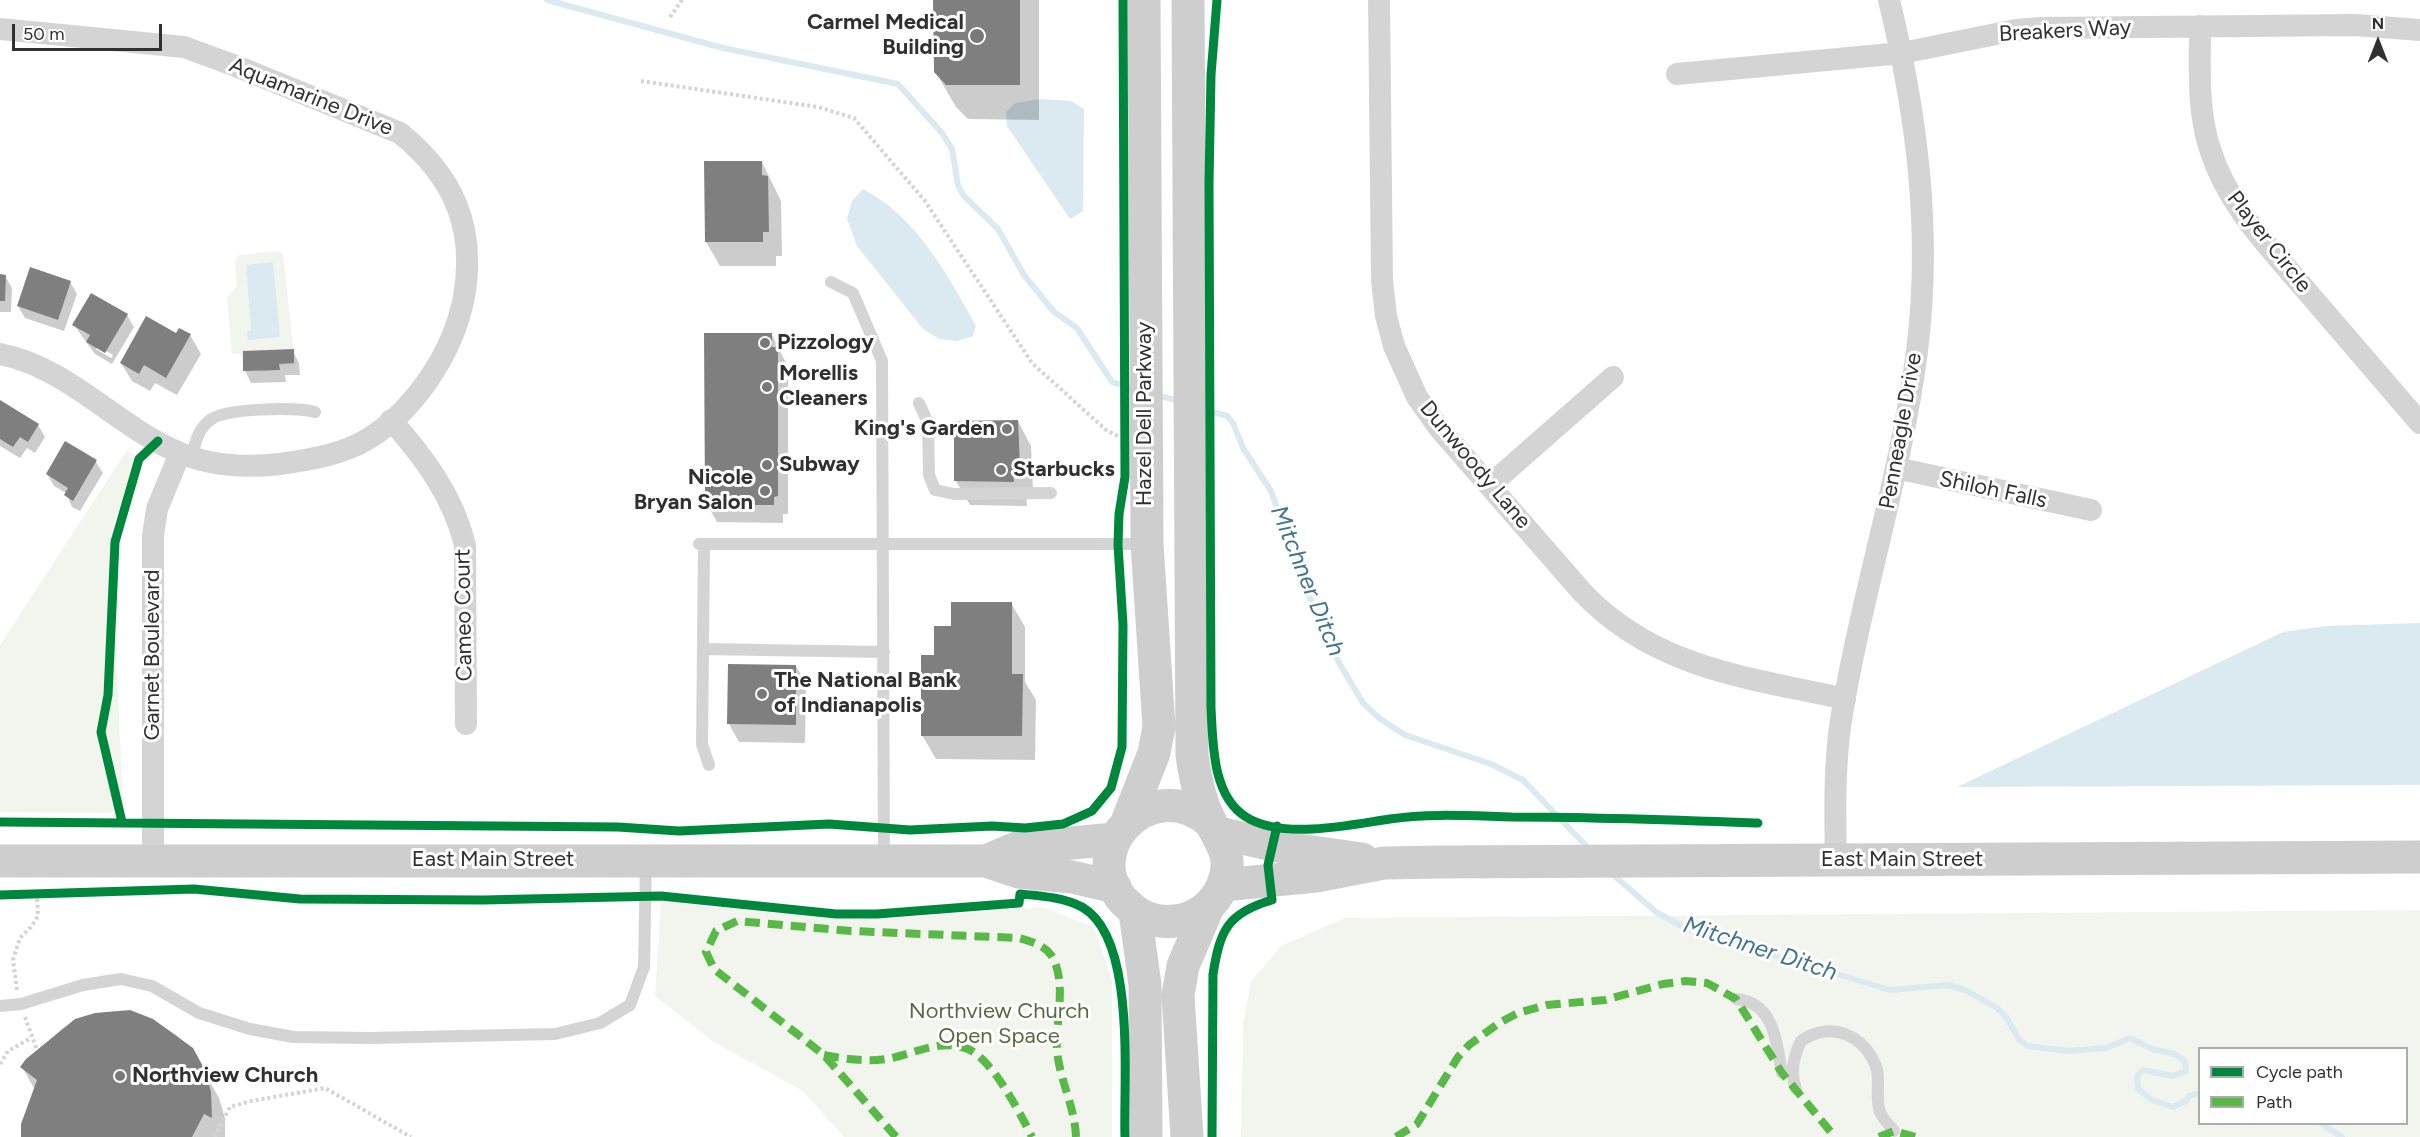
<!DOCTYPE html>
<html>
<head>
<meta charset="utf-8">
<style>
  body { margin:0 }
  #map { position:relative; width:2420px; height:1137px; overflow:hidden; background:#fff; font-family:Figtree,sans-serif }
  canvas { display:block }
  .legend { position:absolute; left:2198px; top:1047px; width:210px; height:78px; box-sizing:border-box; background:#fff; border:2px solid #acacac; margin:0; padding:8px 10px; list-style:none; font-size:18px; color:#303030 }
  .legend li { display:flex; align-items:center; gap:12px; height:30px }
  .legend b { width:30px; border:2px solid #acacac }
  .north { position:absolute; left:2348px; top:12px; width:60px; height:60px; -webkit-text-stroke:4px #fff; paint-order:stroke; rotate:0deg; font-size:16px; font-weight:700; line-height:24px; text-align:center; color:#303030 }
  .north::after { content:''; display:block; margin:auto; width:21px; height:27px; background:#303030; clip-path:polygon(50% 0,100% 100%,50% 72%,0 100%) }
  .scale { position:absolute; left:12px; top:24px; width:150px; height:27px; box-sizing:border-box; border:3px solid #303030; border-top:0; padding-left:8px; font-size:18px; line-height:21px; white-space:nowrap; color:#303030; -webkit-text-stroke:4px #fff; paint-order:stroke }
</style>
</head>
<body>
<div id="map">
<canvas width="2420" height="1137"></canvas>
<ul class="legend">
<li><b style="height:8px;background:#00873e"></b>Cycle path</li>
<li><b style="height:8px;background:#58b947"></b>Path</li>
</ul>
<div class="north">N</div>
<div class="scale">50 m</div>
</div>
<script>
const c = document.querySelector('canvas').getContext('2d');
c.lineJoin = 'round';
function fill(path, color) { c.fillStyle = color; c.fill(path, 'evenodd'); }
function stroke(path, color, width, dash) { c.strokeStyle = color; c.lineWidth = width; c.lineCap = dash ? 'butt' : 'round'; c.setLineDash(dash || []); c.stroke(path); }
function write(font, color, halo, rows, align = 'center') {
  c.font = font + ' Figtree,sans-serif'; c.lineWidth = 6; c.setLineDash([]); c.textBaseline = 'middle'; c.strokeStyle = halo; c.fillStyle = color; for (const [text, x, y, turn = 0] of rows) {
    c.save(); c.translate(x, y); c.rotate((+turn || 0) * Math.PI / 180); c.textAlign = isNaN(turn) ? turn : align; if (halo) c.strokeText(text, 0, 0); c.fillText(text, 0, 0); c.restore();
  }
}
fill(new Path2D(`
  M278,251l5,3 12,110 -16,1v5l-19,2 -2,-5 -15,1 -2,-14h-9l-5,-56 10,-12 -2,-26 4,-5z
  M127,450l9,6 -21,64 -4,22 12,264 -13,7 -110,-1v-167z
  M661,902l173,17 72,-1 136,-11 52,20 18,54v156h-268l-41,-46 -89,-49 -59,-46z
  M2420,910v227h-1179l2,-113 8,-42 30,-36 64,-28zM2200,1048h206v76h-206z`), '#f2f5ed');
fill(new Path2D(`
  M1041,99l30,2 13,8 -1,102 -13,8 -63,-93 -1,-14 9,-9z
  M863,189c53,27 85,86 113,137l-3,10 -16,5 -18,-2 -16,-10 -66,-83 -10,-27 5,-18z
  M273,262l7,75 -32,3 -1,-9h4l-5,-66z
  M2420,623v162l-463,2 326,-155 43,-6z`), '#dbeaf1');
fill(new Path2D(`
  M935,0h104v120l-71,-1 -12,-12 -21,-36z
  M762,162l19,39 1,55h-6v10h-56l-14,-24z
  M0,276h5l7,12 -1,24h-11z
  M70,282l7,12 -13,37 -39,-13 -7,-12z
  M127,315l7,12 -22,37 -17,-10 -21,-29zM96,345l17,10 -2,3 -15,-9z
  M180,330l10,5 11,19 -24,41 -22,-12 -5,8 -18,-10 -11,-18 56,-28z
  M772,335l16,32v147h-5v9l-66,-1 -10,-18z
  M293,351l6,12 1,12h-15l1,7 -35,1 -6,-12 -1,-19z
  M0,402l38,23 7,12 -10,16 -8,-5 -7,10 -20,-12z
  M1018,421l13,25 2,45h-7l1,15 -57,-1 -14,-24z
  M65,443l31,19 7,11 -23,38 -8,-4 -6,-14 -12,-7 -7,-12z
  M1011,603l14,24v55l11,18 -1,60 -99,-1 -14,-24 13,-78 17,-29z
  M796,666l10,18 -1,59 -66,-1 -10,-18z
  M76,1020h76l23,14 17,15 27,49 6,20v19h-202l12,-47 -13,-23 40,-38z`), '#0003');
stroke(new Path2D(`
  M547,0l176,48 175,36 44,49 10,16 6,37 6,10 34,33 26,46 30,37 23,16 35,54 23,7
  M1157,395l25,7
  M1200,408l27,8 6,7 10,25 28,43 33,94 34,76 25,42 16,15 26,17 86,29 32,16 68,71
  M1610,872l46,40 33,18 201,60 58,-5 17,5 32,18 9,9 14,24 8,5 40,5 38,-3 24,-10 22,11 23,5 10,7 1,10 -13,5 -30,-6 -6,6 1,13 14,11 21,7 13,-6 3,-5 11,-3
  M2322,1124l20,13`), '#dbeaf1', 6);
fill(new Path2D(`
  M933,0h87v85h-74l-12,-13z
  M704,161h58v14l6,1 1,56h-6v10h-58z
  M30,267l41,14 -13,39 -41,-14z
  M0,274l6,1 -1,26h-5z
  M91,293l37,21 -23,39 -19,-11 4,-7 -18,-10z
  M146,316l30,17 3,-5 12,6 -25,44 -22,-13 -5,9 -19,-11z
  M704,333h68v14h6v149l-4,1v8h-69z
  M294,349v14l-15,1 1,6 -37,1v-20z
  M0,400l39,24 -11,18 -8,-5 -7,10 -13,-8z
  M1018,420l2,47h-7l1,15 -60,-1v-60z
  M65,441l32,19 -24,41 -9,-6 4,-7 -22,-14z
  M951,602h61v72h11l-1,62h-101v-81h13v-29h17z
  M728,664l68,1v60l-69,-1z
  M130,1010l23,9 40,29 13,24 5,20 1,26 -8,-4 -12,23h-171v-13l16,-44 -17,-13 6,-8 49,-40 20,-6z`), '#7f7f7f');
stroke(new Path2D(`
  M670,17l12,-17
  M641,81l177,26 36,11 71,83 107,162 74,67 14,7
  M17,990l-4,-30 7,-22 11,-11 7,-11 -1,-22
  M25,1017l12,33
  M0,1064l8,-13 23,-13
  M215,1137l15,-30 21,-6 74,-13 86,49`), '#d4d4d4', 4, [3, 3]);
stroke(new Path2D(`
  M831,282l22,11 29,68 2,500
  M919,403l9,20 1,52 6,15 19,4 97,-1
  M192,457c3,-14 6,-28 18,-37 15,-12 85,-13 105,-8
  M699,544h445
  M704,544l-2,200 7,21
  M703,649l181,3
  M1736,999c39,4 40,43 46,74
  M0,1006l21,-2 62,-19 38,-6 31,7 47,27 51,16 43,8 77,1 185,-4 45,-11 30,-18 14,-38 2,-106
  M1796,1089c-6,-16 -3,-32 5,-48 29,-21 66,-6 76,29 3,14 -2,28 3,42 3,7 9,13 14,19`), '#d4d4d4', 12);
stroke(new Path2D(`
  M1379,0l3,280 4,36 8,30 23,51 22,31 144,165c73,76 164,84 262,106
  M2200,26c0,41 -3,84 10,123 18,58 61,100 100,146 36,42 73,85 110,128
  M0,29l184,18 52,19 164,67c54,44 76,94 64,164 -11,57 -52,119 -105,147 -26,12 -51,16 -79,20 -34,4 -70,2 -102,-12 -62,-26 -110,-85 -178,-98
  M1677,74l225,-21 114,-23 25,-2 314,-3 65,5
  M391,420c33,37 62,76 74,125l1,179
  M1896,468l195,42
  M1490,485l123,-108
  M1836,860c-1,-46 -2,-94 5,-140 20,-124 60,-245 76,-369 15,-119 0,-236 -28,-351
  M153,861v-325l4,-27 23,-56`), '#d4d4d4', 22);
stroke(new Path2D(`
  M1188,0l4,755c3,22 8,46 18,66 11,23 24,35 13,63 -7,20 -27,35 -48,37 -17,2 -34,-3 -46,-15 -57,-50 20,-137 81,-84
  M1127,822l27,-69 5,-26 -12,-183 -3,-544
  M1219,833l72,16 71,10
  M0,861h986l33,11 53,5 43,10
  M986,861l31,-13 98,-9
  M1223,885l93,-9 68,-13 56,-1 980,-5
  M1135,912l10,73 1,152
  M1187,1137l-9,-142 5,-29 26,-61`), '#cecece', 33);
stroke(new Path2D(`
  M824,1055c21,4 42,7 63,4 27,-5 53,-21 81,-10 25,11 52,64 64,88
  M896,1137l-72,-82 -110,-86 -8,-17 10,-21 21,-10 114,10 168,7c11,3 25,7 32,17 17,26 4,67 6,96 3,30 18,56 19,86
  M1396,1137l21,-13 41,-67 11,-12 30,-22 19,-10 29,-8 58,-5 58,-16 23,-3 21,2 29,16 46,74 53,64
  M1879,1137l15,-6 22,6`), '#58b947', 8, [15, 8]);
stroke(new Path2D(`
  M1217,0l-6,75 -2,108 2,525c2,35 1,88 35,109 37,23 103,8 144,2 40,-6 82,-3 122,-2 83,0 164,3 246,6
  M0,822l618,5 61,4 150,-7 81,6 82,-4 33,2 38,-4 29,-13 19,-23 11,-41 1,-122 -5,-80 1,-31 6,-37 -2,-477
  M122,822l-21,-90 7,-37 7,-153 24,-83 19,-18
  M0,895l194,-6 106,10 183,1 178,-4 175,18h41l142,-11 1,-9c21,2 43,3 62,13 55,31 41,174 43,230
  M1212,1137l1,-163c7,-43 14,-61 59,-74l-4,-35 9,-39`), '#00873e', 9);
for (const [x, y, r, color] of [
  [977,36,8,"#787878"],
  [765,343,6,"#787878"],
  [767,387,6,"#787878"],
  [1007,429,6,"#787878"],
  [767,465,6,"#787878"],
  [1001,470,6,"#787878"],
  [765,491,6,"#787878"],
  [762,694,6,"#787878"],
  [120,1076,6,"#787878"]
]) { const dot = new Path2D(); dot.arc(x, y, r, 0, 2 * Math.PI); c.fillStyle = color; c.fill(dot); stroke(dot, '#fff', 2); }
write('bold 22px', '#303030', '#fff', [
  ["Carmel Medical",964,23,"right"],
  ["Building",964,48,"right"],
  ["Pizzology",777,343],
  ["Morellis",779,374],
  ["Cleaners",779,399],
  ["King's Garden",995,429,"right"],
  ["Subway",779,465],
  ["Starbucks",1013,470],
  ["Nicole",753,478,"right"],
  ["Bryan Salon",753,503,"right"],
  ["The National Bank",774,681],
  ["of Indianapolis",774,706],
  ["Northview Church",132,1076]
], 'left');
write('22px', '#303030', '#fff', [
  ["Breakers Way",2065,31,-3],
  ["Aquamarine Drive",311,97,22],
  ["Player Circle",2269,242,52],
  ["Hazel Dell Parkway",1145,414,-90],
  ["Penneagle Drive",1901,431,-80],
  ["Dunwoody Lane",1475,465,50],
  ["Shiloh Falls",1993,490,12],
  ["Cameo Court",464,615,-91],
  ["Garnet Boulevard",153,655,-90],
  ["East Main Street",493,860],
  ["East Main Street",1902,860]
]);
write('22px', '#556b3f', '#fff', [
  ["Northview Church",999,1012],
  ["Open Space",999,1037]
]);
write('italic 24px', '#417490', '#fff', [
  ["Mitchner Ditch",1307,581,68],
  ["Mitchner Ditch",1760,949,18]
]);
</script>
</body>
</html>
